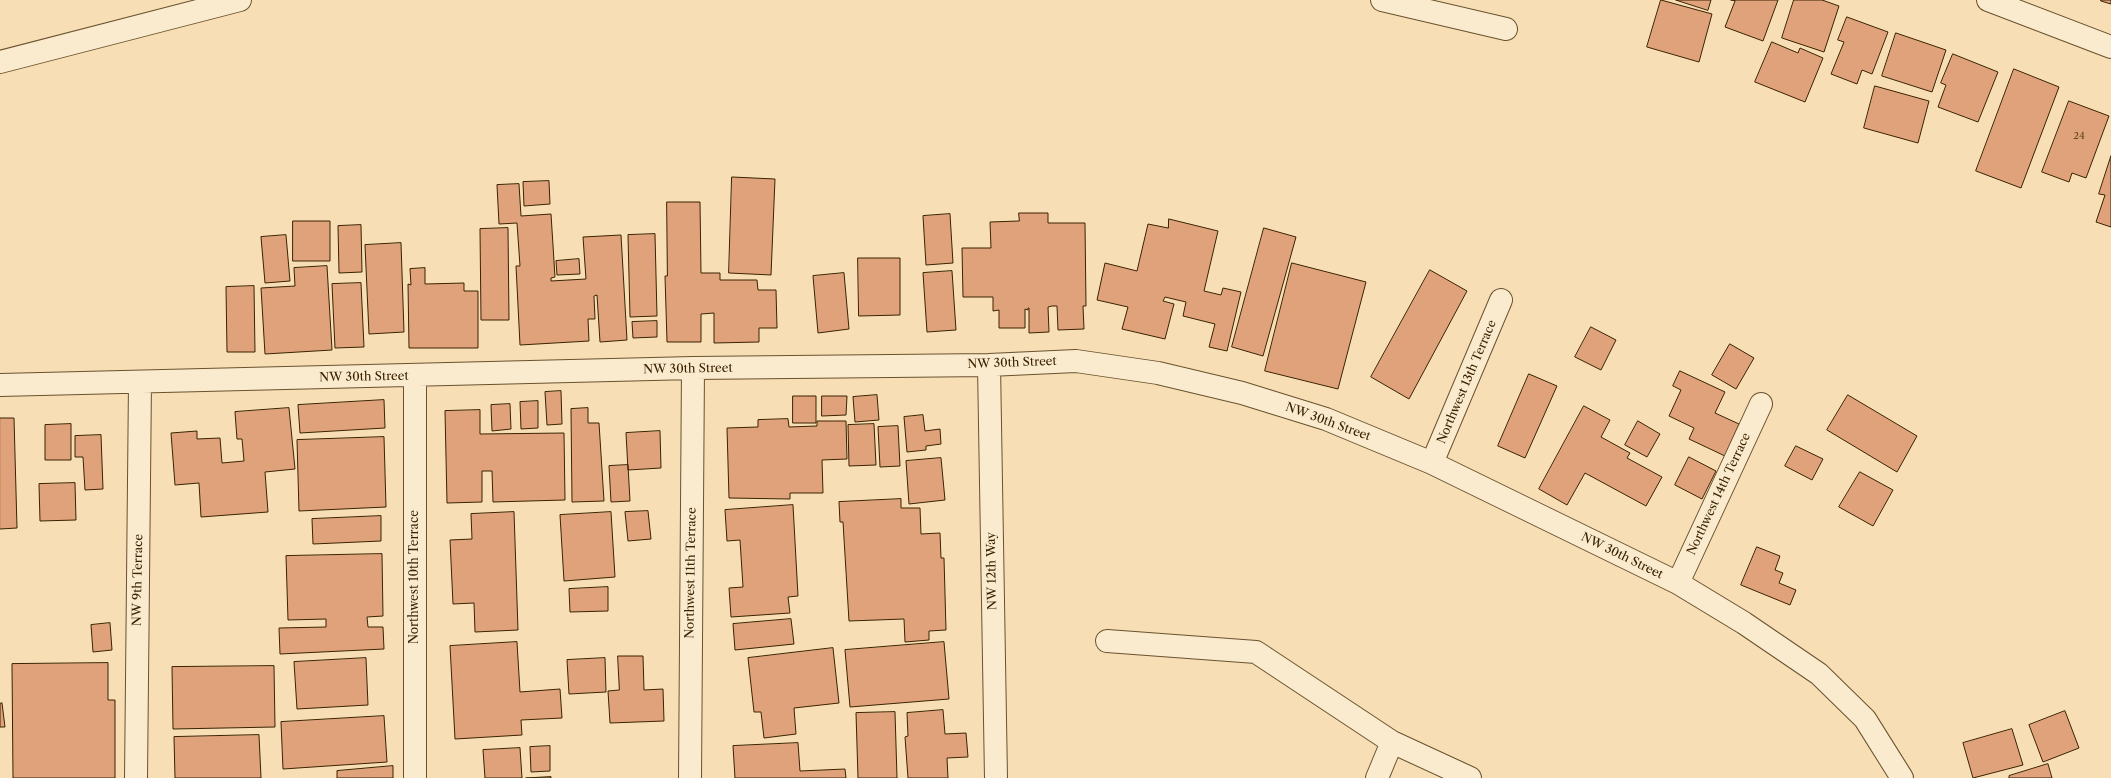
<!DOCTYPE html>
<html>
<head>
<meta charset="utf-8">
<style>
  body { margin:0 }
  canvas { display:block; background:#f7deb4 }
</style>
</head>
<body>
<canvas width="2111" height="778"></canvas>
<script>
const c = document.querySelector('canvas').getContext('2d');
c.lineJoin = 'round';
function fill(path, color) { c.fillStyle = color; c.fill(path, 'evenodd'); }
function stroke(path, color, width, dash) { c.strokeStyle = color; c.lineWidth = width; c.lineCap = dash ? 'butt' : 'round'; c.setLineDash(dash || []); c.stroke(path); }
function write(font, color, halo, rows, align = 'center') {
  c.font = font + ' "Libre Caslon Text",serif'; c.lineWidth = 3.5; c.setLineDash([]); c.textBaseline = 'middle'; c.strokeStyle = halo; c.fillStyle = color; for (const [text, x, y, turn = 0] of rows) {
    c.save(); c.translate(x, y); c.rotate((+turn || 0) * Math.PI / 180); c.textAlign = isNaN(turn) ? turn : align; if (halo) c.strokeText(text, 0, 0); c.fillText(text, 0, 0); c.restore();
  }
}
const building = new Path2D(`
  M1661,0l51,14 -13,48 -52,-15z
  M1676,0h35l-3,10z
  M1731,0h47l-15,41 -38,-14 10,-26z
  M1794,0h28l17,6 -15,46 -42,-14z
  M2101,0h10v4l-10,-3z
  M1847,17l41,15 -16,42 -10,-4 -5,14 -26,-10 13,-32 -6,-2z
  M1896,33l50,17 -14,42 -50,-16z
  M1772,42l26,11 2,-5 23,10 -18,44 -50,-20z
  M1953,54l45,18 -20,50 -40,-15 8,-22 -5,-2z
  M2014,69l45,18 -38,101 -45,-17z
  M1875,86l54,15 -11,42 -54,-15z
  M2069,101l40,15 -23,62 -14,-5 -3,9 -27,-10z
  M2111,156v71l-15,-5 9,-27 -6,-1z
  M732,177l43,2 -4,96 -42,-2z
  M549,181l1,23 -26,2 -1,-24z
  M519,184l2,32 30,-2 4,63 -4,1v3l35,-2 -3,-42 38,-2 6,105 -27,2 -3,-47 -3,1 1,23h-7l1,22 -69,4 -4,-79h4l-3,-43 -18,1 -2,-39z
  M667,202h33l1,71h19v7h37l1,10h18l1,38h-18v14l-45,1v-30l-13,1v28h-34l-2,-66h2z
  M1019,213h29v10h37l1,83h-3l1,23 -26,1 -1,-24h-5l-4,1 1,25 -20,1v-25h-1v2l-3,-1v19h-26v-18l-6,1v-14h-30l-1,-49h29l-1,-26 29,-1z
  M950,214l3,49 -27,2 -3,-49z
  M1169,219l49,12 -14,60 17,4 2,-7 18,4 -14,59 -18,-4 6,-23 -32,-8 3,-14 -21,-5 -2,4 11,3 -9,35 -43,-10 6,-22 -31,-7 8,-37 32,8 11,-47 20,4z
  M293,221h37v40h-37z
  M361,225l1,47 -23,1 -1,-47z
  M508,228l1,92h-28l-1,-91z
  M1264,228l32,9 -33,119 -31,-9z
  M655,234l2,82 -27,1 -2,-82z
  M286,235l4,46 -25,2 -4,-46z
  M401,243l3,89 -35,2 -4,-89z
  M858,258h42v57l-41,1z
  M579,259l1,15 -23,1 -1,-14z
  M1292,263l74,19 -28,107 -73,-18z
  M327,266l5,84 -67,4 -4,-66 34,-2 -1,-18z
  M425,268v16l39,-1v8h14v57h-69l-1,-64 3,1 -1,-16z
  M1430,270l37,21 -58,108 -38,-22z
  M952,271l4,59 -29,2 -4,-59z
  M844,273l5,56 -31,4 -5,-57z
  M361,283l3,64 -29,1 -3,-64z
  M254,286l1,66h-28l-1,-65z
  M657,321v16l-24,1 -1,-16z
  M1591,327l25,13 -15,30 -26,-13z
  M1730,344l24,14 -18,31 -24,-14z
  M1680,371l45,21 -10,21 24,11 -14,32 -36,-17 5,-11 -25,-12 12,-26 -8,-4z
  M1529,374l28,12 -32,72 -27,-12z
  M561,391l1,33 -15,1 -2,-33z
  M877,395l2,25 -24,2 -2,-25z
  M1848,395l69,41 -20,36 -70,-42z
  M793,396h23v27h-23z
  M822,396h25l-1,19 -24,1z
  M384,400l1,28 -85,5 -2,-28z
  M538,401v27l-17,1 -1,-27z
  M510,404l1,25 -19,2 -1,-26z
  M1584,406l26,14 -9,17 29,16 -3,5 35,19 -16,29 -61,-33 -18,32 -28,-16z
  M289,408l6,61 -30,3 3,40 -67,5 -2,-34 -24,2 -4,-52 26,-2v8l23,-1 2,25 22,-2 -2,-22h-5l-2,-27z
  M588,408v15h11l5,78 -32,1 -1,-93z
  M480,410v24l84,-1 1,67 -72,2 -1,-31h-10v31l-35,1 -2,-92z
  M923,415l2,16 15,-2 1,15 -15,2v4l-19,2 -3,-35z
  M0,418h14l3,110 -17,1z
  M788,419l1,8 28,-1v-5h29l1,38 -25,1 1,33h-33v6l-61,-1 -2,-70 31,-1v-7z
  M1638,421l22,13 -13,23 -22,-12z
  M71,424v36h-26v-35z
  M874,424l2,41 -27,1 -1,-41z
  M898,426l2,40 -20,1 -2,-40z
  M660,431l1,37 -33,2 -2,-37z
  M101,435l2,54 -18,1 -2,-33h-8v-21z
  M384,437l2,70 -87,4 -2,-71z
  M1796,446l27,13 -11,21 -27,-14z
  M1689,457l27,14 -14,28 -27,-14z
  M941,458l4,42 -36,4 -3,-43z
  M628,465l2,36 -19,1 -2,-36z
  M1860,472l33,18 -20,36 -34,-19z
  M75,483l1,37 -36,1 -1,-37z
  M901,499v9h19l1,26 19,-1 1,25h3l2,72 -17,1v9l-24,2 -1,-23 -55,2 -6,-99h-3l-1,-20z
  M793,505l5,91 -10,1 2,16 -59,4 -2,-29 14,-1 -3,-47 -13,1 -2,-31z
  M648,511l3,28 -23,2 -3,-29z
  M514,512l4,118 -43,2 -1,-29 -21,1 -3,-64 22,-1 -1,-25z
  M611,512l4,65 -51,4 -4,-66z
  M381,516v25l-68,3 -1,-25z
  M1757,547l23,9 -5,14 8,3 -4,10 17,7 -6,15 -49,-20z
  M382,554l1,62 -16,1 1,10h15l1,22 -104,5 -1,-26 47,-1v-8l-38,1 -2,-64z
  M608,587v24l-38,1 -1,-23z
  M791,619l3,25 -59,6 -2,-26z
  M110,623l2,27 -19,2 -2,-27z
  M517,642l3,50 40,-3 2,29 -41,2 1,15 -67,4 -5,-93z
  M944,642l5,57 -99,8 -5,-57z
  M833,648l6,55 -45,5 2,26 -32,4 -3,-26h-7l-6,-54z
  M618,656h25l1,34 19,-1 1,32 -54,2 -2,-32 11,-1z
  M366,658l2,47 -71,4 -3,-47z
  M605,658l1,34 -37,2 -2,-34z
  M108,663v37h7v78h-102l-1,-114z
  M274,666l1,61 -102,2 -1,-62z
  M2,703l3,24h-5v-23z
  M943,710l2,24 21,-1 2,24 -21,1 1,20h-40l-3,-41 3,-1 -1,-23z
  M2065,711l14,37 -36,14 -14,-37z
  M895,712l2,66h-39l-2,-65z
  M384,716l3,46 -104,7 -2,-47z
  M2012,729l11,36 -50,13 -10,-35z
  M259,735l2,43h-86l-1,-41z
  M798,743l2,28 45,-2 1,9h-111l-2,-32z
  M550,746v25l-19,1 -1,-25z
  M520,748l2,30h-37l-2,-28z
  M2048,764l4,14h-43v-2z
  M393,766v12h-56v-7z
  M551,777v1h-25z`);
fill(building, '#e0a27b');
stroke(building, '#3a2301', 1);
const street = new Path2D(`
  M1382,0l124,29
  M1988,0l123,47
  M0,62l240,-62
  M989,365l7,413
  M415,375v403
  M0,385l693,-17 296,-3 87,-4 82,12 84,20 84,26 106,44 246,120 66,40 75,51 46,45 37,59
  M1432,463l69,-163
  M1678,583l83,-179
  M1107,641l149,11 136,90 78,36
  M136,778l4,-396
  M690,778l3,-410
  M1377,778l15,-36`);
stroke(street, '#69522e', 24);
stroke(street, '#faeace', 22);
write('10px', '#644320', null, [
  ["24",2079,136]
]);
write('12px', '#3a2301', '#faeace', [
  ["NW 30th Street",1012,363,-2],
  ["NW 30th Street",688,369,-1],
  ["NW 30th Street",364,377,-1],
  ["Northwest 13th Terrace",1467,382,-67],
  ["NW 30th Street",1328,422,20],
  ["Northwest 14th Terrace",1719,494,-65],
  ["NW 30th Street",1622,556,26],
  ["NW 12th Way",992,571,-91],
  ["Northwest 11th Terrace",691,573,-89],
  ["Northwest 10th Terrace",415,577,-90],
  ["NW 9th Terrace",138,580,-89]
]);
</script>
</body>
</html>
